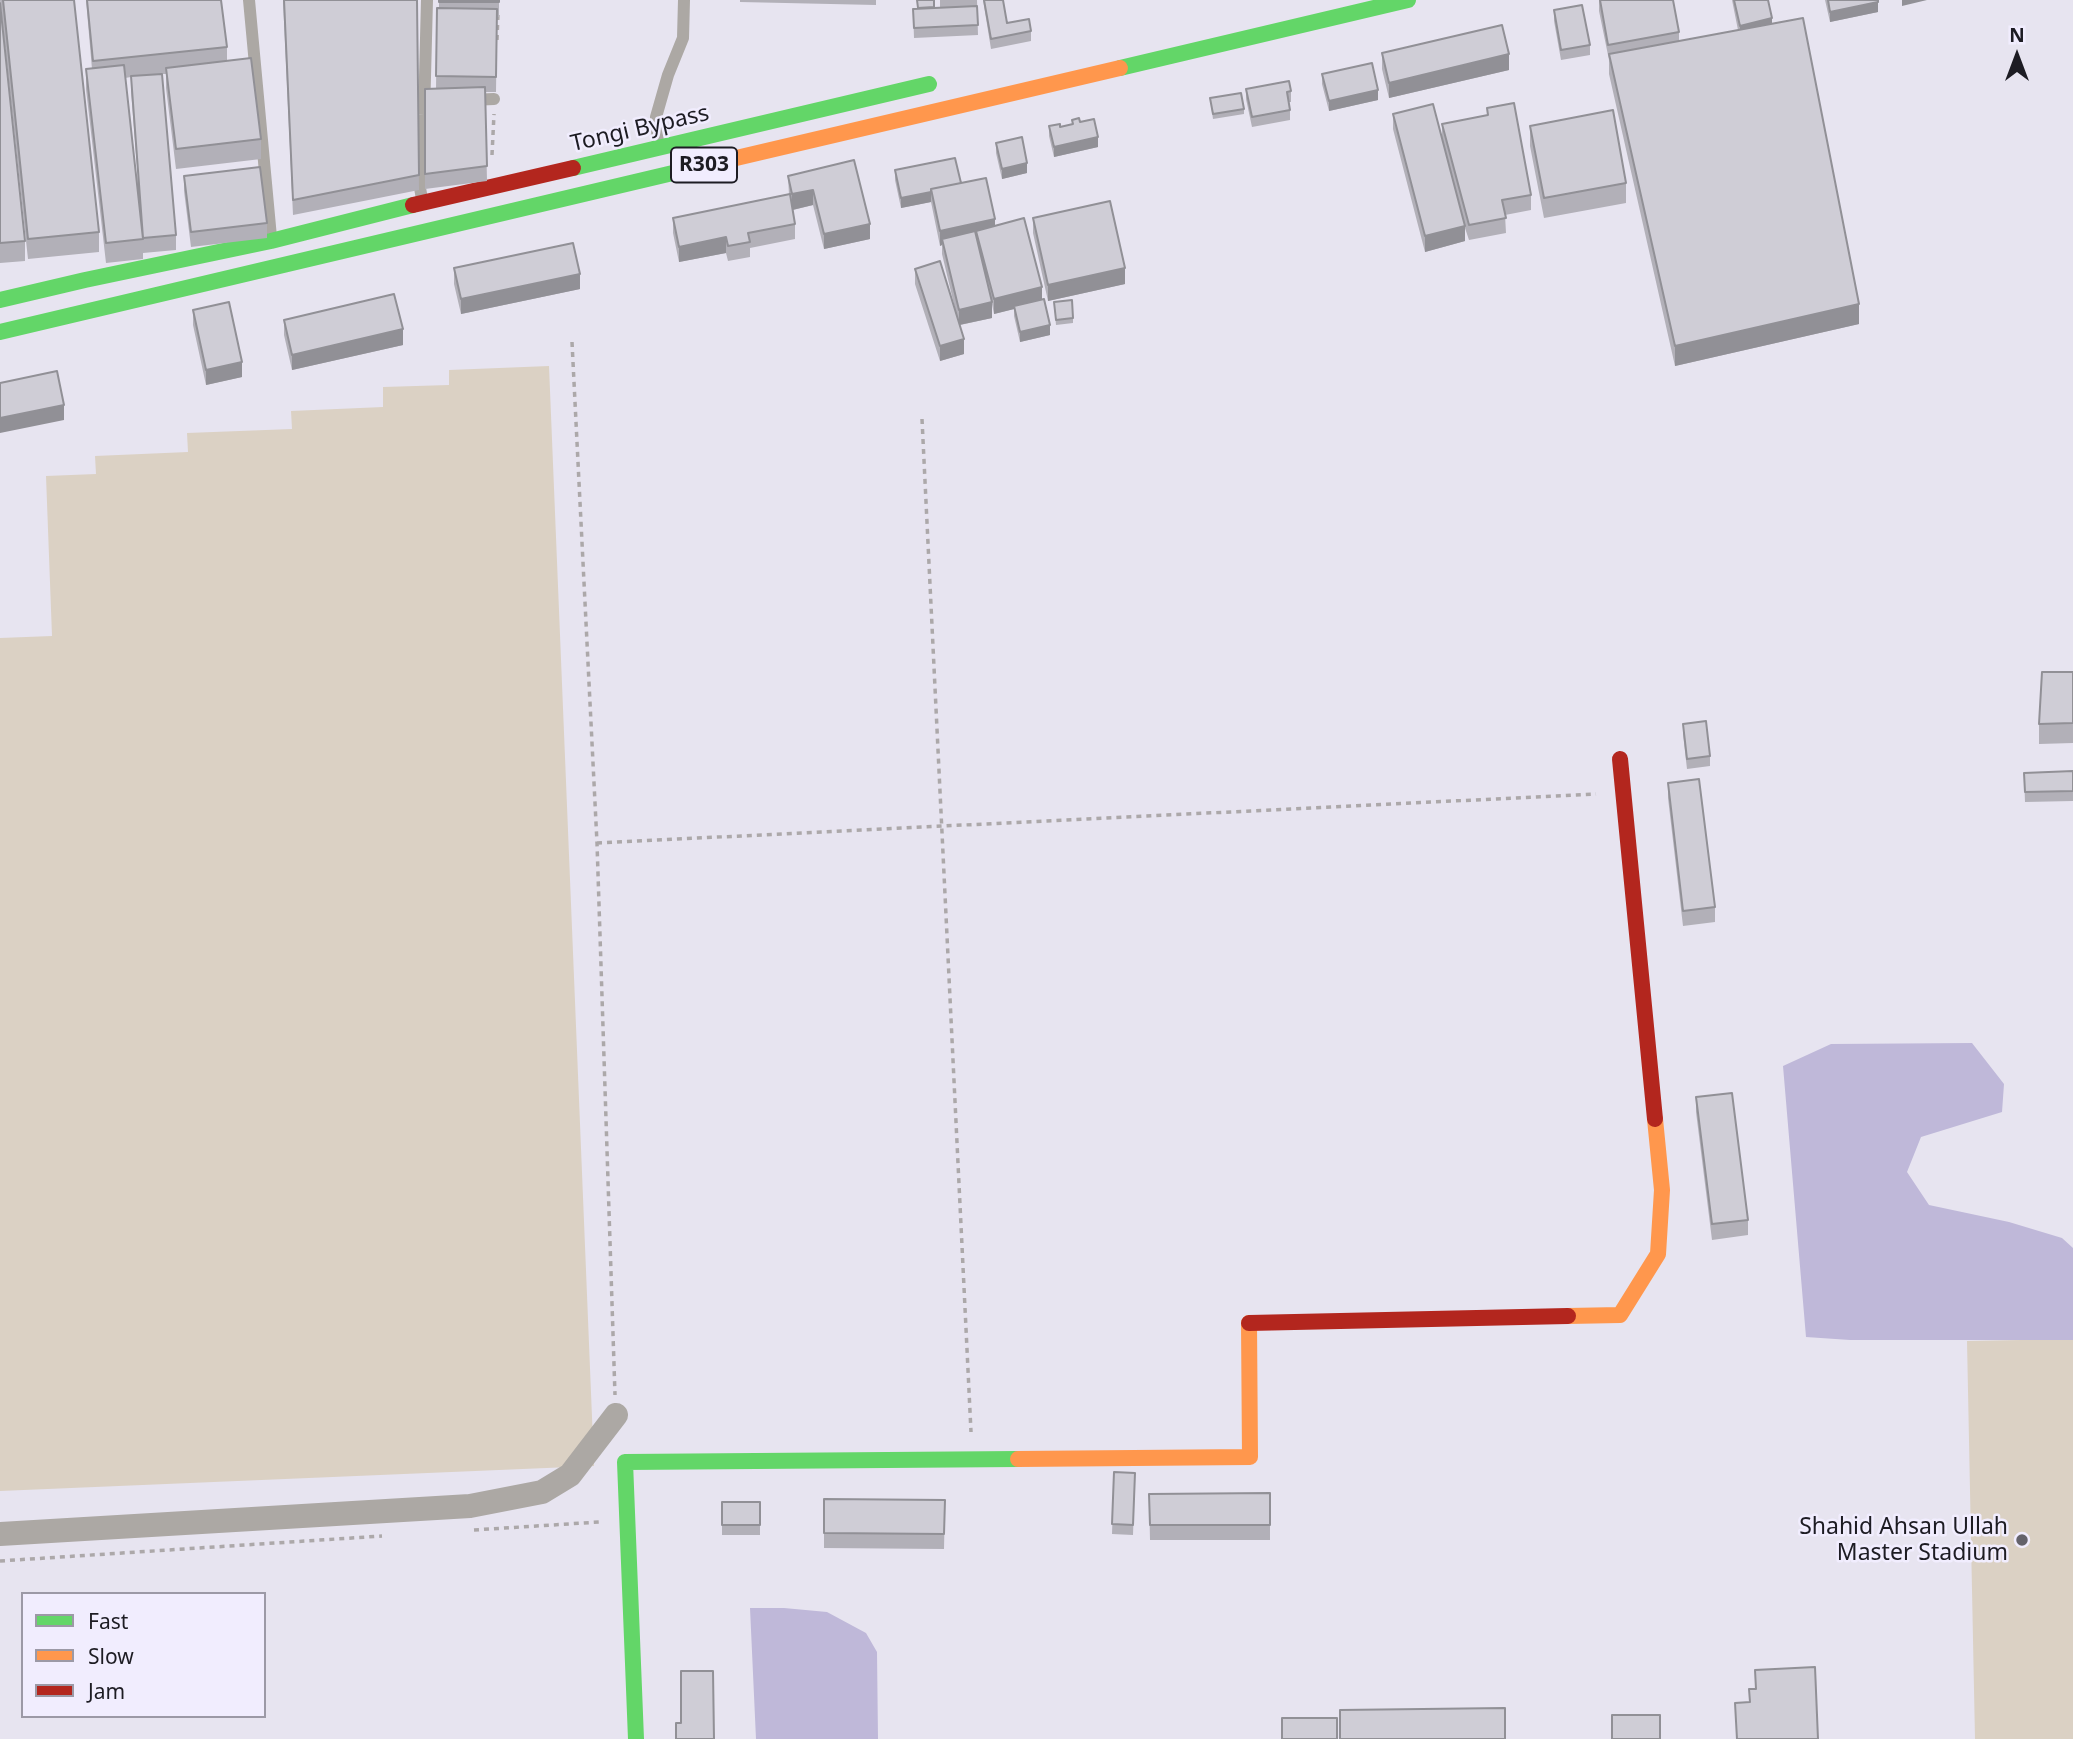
<!DOCTYPE html>
<html>
<head>
<meta charset="utf-8">
<style>
  body { margin:0 }
  #map { position:relative; width:2073px; height:1739px; overflow:hidden; background:#e7e4f0; font-family:"Noto Sans",sans-serif }
  canvas { display:block }
  .legend { position:absolute; left:21px; top:1592px; width:245px; height:126px; box-sizing:border-box; background:#f1edfe; border:2px solid #9c99a6; margin:0; padding:9px 12px; list-style:none; font-size:21px; color:#1d1c23 }
  .legend li { display:flex; align-items:center; gap:14px; height:35px }
  .legend b { width:35px; border:2px solid #9c99a6 }
  .north { position:absolute; left:1982px; top:21px; width:70px; height:70px; -webkit-text-stroke:5px #f1edfe; paint-order:stroke; rotate:0deg; font-size:19px; font-weight:700; line-height:28px; text-align:center; color:#1d1c23 }
  .north::after { content:''; display:block; margin:auto; width:24px; height:32px; background:#1d1c23; clip-path:polygon(50% 0,100% 100%,50% 72%,0 100%) }
</style>
</head>
<body>
<div id="map">
<canvas width="2073" height="1739"></canvas>
<ul class="legend">
<li><b style="height:9px;background:#63d668"></b>Fast</li>
<li><b style="height:9px;background:#ff974d"></b>Slow</li>
<li><b style="height:9px;background:#b3261e"></b>Jam</li>
</ul>
<div class="north">N</div>
</div>
<script>
const c = document.querySelector('canvas').getContext('2d');
c.lineJoin = 'round';
function fill(path, color) { c.fillStyle = color; c.fill(path, 'evenodd'); }
function stroke(path, color, width, dash) { c.strokeStyle = color; c.lineWidth = width; c.lineCap = dash ? 'butt' : 'round'; c.setLineDash(dash || []); c.stroke(path); }
function write(font, color, halo, rows, align = 'center') {
  c.font = font + ' "Noto Sans",sans-serif'; c.lineWidth = 5; c.setLineDash([]); c.textBaseline = 'middle'; c.strokeStyle = halo; c.fillStyle = color; for (const [text, x, y, turn = 0] of rows) {
    c.save(); c.translate(x, y); c.rotate((+turn || 0) * Math.PI / 180); c.textAlign = isNaN(turn) ? turn : align; if (halo) c.strokeText(text, 0, 0); c.fillText(text, 0, 0); c.restore();
  }
}
fill(new Path2D(`
  M549,366l45,1100 -594,25v-853l52,-2 -6,-160 50,-2 -1,-18 93,-4 -1,-19 105,-4 -1,-18 92,-4v-20l66,-2v-15z
  M2073,1339v400h-98l-8,-398z`), '#dbd1c4');
fill(new Path2D(`
  M1972,1043l32,41 -2,28 -81,25 -14,35 22,33 80,17 53,16 11,10v92h-223l-44,-3 -23,-271 48,-22z
  M750,1608h34l43,4 39,21 11,19 1,87h-122z`), '#bfb8d9');
stroke(new Path2D(`
  M497,40l1,-27
  M492,155l2,-41
  M572,342l25,501 18,552
  M922,419l49,1013
  M597,843l999,-49
  M474,1530l125,-8
  M0,1561l382,-25`), '#aca8a9', 3.5, [5, 5]);
stroke(new Path2D(`
  M249,0l22,237
  M470,100l24,-1
  M658,144l-2,-27 12,-42 15,-37 1,-38
  M422,199l-2,-11 4,-73 3,-115`), '#aca8a4', 12);
stroke(new Path2D(`
  M0,1534l470,-28 72,-14 28,-17 46,-60`), '#aca8a4', 24);
stroke(new Path2D(`
  M1120,68l288,-68
  M573,168l356,-84
  M0,300l85,-20 186,-39 142,-36
  M0,332l732,-173
  M636,1739l-11,-277 393,-3`), '#63d668', 16);
stroke(new Path2D(`
  M732,159l388,-91
  M1568,1316l52,-1 38,-61 4,-64 -7,-71
  M1018,1459l232,-2 -1,-134`), '#ff974d', 16);
stroke(new Path2D(`
  M413,205l160,-37
  M1620,759l35,360
  M1249,1323l319,-7`), '#b3261e', 16);
fill(new Path2D(`
  M0,0h74l25,232v20l-71,7z
  M86,0h135l6,47v14l34,78v20l-85,10 -10,-81v-14h-4l14,161v15l-33,3v6l-37,4 -20,-174v-20h6zM131,77v14l9,115 -15,-128z
  M283,0h134l2,190 -126,25z
  M439,0h60v17h-2l-1,75h-11l2,89 -62,8v-100h11l1,-81h2z
  M740,0h136v5l-136,-3z
  M940,0h37l1,35 -64,3 -1,-29 27,-2z
  M983,0h20l4,23 24,8v10l-40,8z
  M1599,0h74l6,32v9l59,-11 -6,-30h36l4,24 87,300 -184,42 -66,-292v-14l-10,-49z
  M1825,0h53v12l-48,10z
  M0,3l25,238v20l-25,2z
  M1554,10l36,35v10l-29,5 -7,-39z
  M1382,53l127,17 -120,28 -7,-29z
  M1322,74l56,26 -49,11 -7,-27z
  M1246,89l45,2v11h-2l1,8v10l-38,7 -6,-28z
  M1210,98l34,11v5l-31,5z
  M1487,108l44,87v15l-26,5 1,18 -37,7 -4,-12v13l-40,11 -32,-123v-15l49,22v-12l45,-8z
  M1072,120l8,2 18,25 -44,10 -5,-21v-10l11,1 12,-3z
  M1530,126l96,57v20l-82,15 -14,-72z
  M996,143l31,30 -25,6 -6,-26z
  M854,160l16,79 -46,10 -11,-44 -20,5 2,14v15l-45,9v9l-22,4 -2,-8 -47,9 -6,-29v-15l116,-23 -1,-19z
  M895,170l66,13 34,43 47,73 8,36 -30,7 -6,-26v-7l-20,5 -2,-10v14l-32,7 4,29 -24,7 -25,-77v-15l42,48 -15,-63v-9l-2,1 -9,-44 -30,6 -6,-28z
  M184,176l83,47v15l-76,9 -7,-56z
  M1033,218l92,66 -77,17 -15,-68z
  M454,268l126,21 -119,25 -7,-30z
  M1054,302l19,16v5l-17,2z
  M193,310l49,67 -36,8 -13,-60z
  M284,320l119,25 -111,25 -8,-35z
  M2073,672v71l-34,1v-20z
  M1683,724l27,32v10l-23,3 -4,-35z
  M2073,771v30l-48,1 -1,-29z
  M1668,783l47,124v15l-32,4 -15,-128z
  M1696,1097l52,123v15l-36,5 -16,-128z
  M1114,1472l21,1 -2,62 -21,-1z
  M1270,1493v47h-120l-1,-46z
  M824,1499l121,1 -1,49 -120,-1z
  M722,1502h38v33h-38z`), '#b2b0b8');
fill(new Path2D(`
  M1902,0h25l-25,6z
  M1878,2v10l-48,10v-10z
  M1772,18v10l-32,8v-10z
  M1509,54v16l-120,28v-15z
  M1378,90v10l-49,11v-10z
  M1098,137v10l-44,10v-10z
  M1027,163v10l-25,6v-10z
  M813,190v15l-21,5v-16z
  M931,192v10l-30,6v-10z
  M995,219v15l-19,-3v7l-34,1v6l-2,1v-15z
  M870,224v15l-46,10v-15z
  M1465,226v15l-40,11v-16z
  M726,237v16l-47,9v-15z
  M1125,268v16l-77,17v-16z
  M580,274v15l-119,25v-15z
  M1042,287v15l-28,4v3l-20,5v-15z
  M992,302v16l-33,7v-15z
  M1859,304v20l-184,42v-20z
  M1050,325v10l-30,7v-10z
  M403,329v16l-111,25v-15z
  M964,339v15l-24,7v-15z
  M242,362v15l-36,8v-15z
  M64,405v15l-64,13v-15z`), '#919096');
const building = new Path2D(`
  M3,0h71l25,232 -71,7z
  M87,0h134l6,47 -134,14z
  M284,0h133l2,175 -126,25z
  M439,0h60v2h-60z
  M917,0h17v7l-16,1z
  M984,0h19l4,23 22,-4 2,12 -40,8z
  M1600,0h73l6,32 -71,13z
  M1734,0h34l4,18 -32,8z
  M1828,0h50v2l-48,10z
  M0,3l25,238 -25,2z
  M1582,5l8,40 -29,5 -7,-40z
  M977,6l1,19 -64,3 -1,-19z
  M437,8l60,1 -1,68 -60,-1z
  M1803,18l56,286 -184,42 -66,-292z
  M1502,25l7,29 -120,29 -7,-30z
  M251,58l10,81 -85,10 -10,-81z
  M1372,63l6,27 -49,11 -7,-27z
  M124,65l19,174 -37,4 -20,-174z
  M162,74l14,161 -33,3 -12,-162z
  M1289,81l2,10 -4,1 3,18 -38,7 -6,-28z
  M485,87l2,79 -62,8v-85z
  M1241,93l3,16 -31,5 -3,-16z
  M1514,103l17,92 -29,5 4,18 -37,7 -27,-101 46,-9 -1,-7z
  M1433,104l32,122 -40,10 -32,-122z
  M1613,110l13,73 -82,15 -14,-72z
  M1079,118l1,4 14,-3 4,18 -44,10 -5,-21 11,-2v3l13,-3 -1,-4z
  M1022,137l5,26 -25,6 -6,-26z
  M955,158l6,25 -30,6v3l-30,6 -6,-28z
  M854,160l16,64 -46,10 -11,-44 -21,4 -4,-18z
  M260,167l7,56 -76,9 -7,-56z
  M986,178l9,41 -55,12 -9,-42z
  M790,194l5,30 -47,9 2,9 -22,4 -2,-9 -47,10 -6,-29z
  M1110,201l15,67 -77,17 -15,-67z
  M1024,218l18,69 -48,12 -18,-68z
  M975,231l17,71 -33,8 -17,-71z
  M573,243l7,31 -119,25 -7,-31z
  M940,261l24,78 -24,7 -25,-77z
  M394,294l9,35 -111,26 -8,-35z
  M1044,299l6,26 -30,7 -6,-26z
  M1072,300l1,18 -17,2 -2,-18z
  M229,302l13,60 -36,8 -13,-60z
  M57,371l7,34 -64,13v-35z
  M2042,672h31v51l-34,1z
  M1706,721l4,35 -23,3 -4,-35z
  M2073,771v20l-48,1 -1,-19z
  M1699,779l16,128 -32,4 -15,-128z
  M1732,1093l16,127 -36,4 -16,-127z
  M1114,1472l21,1 -2,52 -21,-1z
  M1270,1493v32h-120l-1,-31z
  M824,1499l121,1 -1,34 -120,-1z
  M722,1502h38v23h-38z
  M1815,1667l3,72h-81l-2,-36 15,-1 -1,-13h7l-1,-19z
  M681,1671h32l1,68h-38v-16h5z
  M1505,1708v31h-165v-29z
  M1612,1715h48v24h-48z
  M1282,1718h55v21h-55z`);
fill(building, '#cfcdd6');
stroke(building, '#919096', 2);
for (const [x, y, r, color] of [
  [2022,1540,7,"#64626b"]
]) { const dot = new Path2D(); dot.arc(x, y, r, 0, 2 * Math.PI); c.fillStyle = color; c.fill(dot); stroke(dot, '#f1edfe', 2.5); }
for (const [x, y, w] of [
  [704,165,66]
]) { const box = new Path2D(); box.roundRect(x - w / 2, y - 17.5, w, 35, 5); c.fillStyle = '#f1edfe'; c.fill(box); stroke(box, '#1d1c23', 2); }
write('bold 21px', '#1d1c23', null, [
  ["R303",704,165]
]);
write('23px', '#1d1c23', '#f1edfe', [
  ["Tongi Bypass",640,129,-13]
]);
write('23px', '#1d1c23', '#f1edfe', [
  ["Shahid Ahsan Ullah",2008,1527],
  ["Master Stadium",2008,1553]
], 'right');
</script>
</body>
</html>
